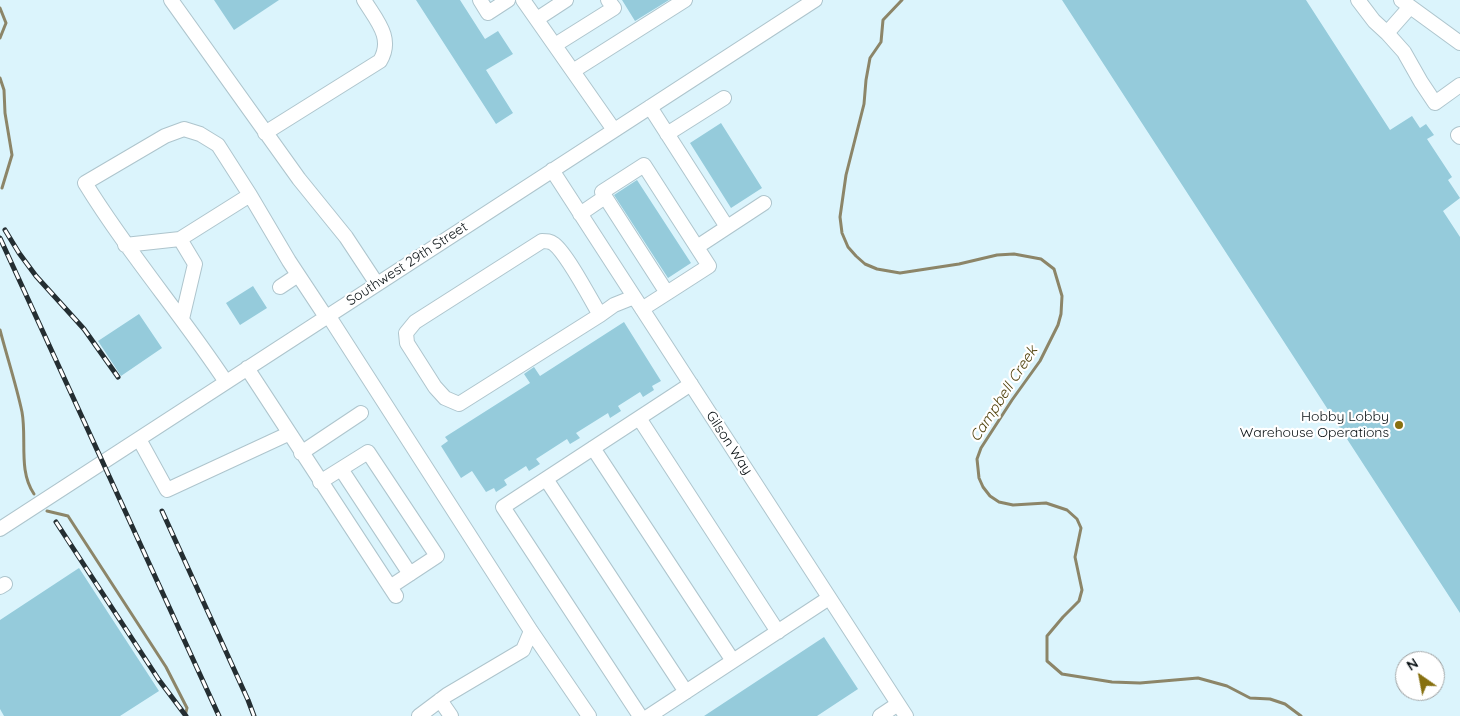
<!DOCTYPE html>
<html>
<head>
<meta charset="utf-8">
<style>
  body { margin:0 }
  #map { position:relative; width:1460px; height:716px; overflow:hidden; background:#dbf4fc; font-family:Quicksand,sans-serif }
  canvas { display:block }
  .north { position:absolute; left:1395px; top:651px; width:50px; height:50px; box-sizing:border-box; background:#fff; border:1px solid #9da0a1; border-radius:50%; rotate:327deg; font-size:14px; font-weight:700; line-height:20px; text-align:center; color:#091114 }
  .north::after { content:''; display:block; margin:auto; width:18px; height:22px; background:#877010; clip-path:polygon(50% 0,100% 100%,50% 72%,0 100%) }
</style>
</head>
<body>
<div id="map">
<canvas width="1460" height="716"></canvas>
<div class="north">N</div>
</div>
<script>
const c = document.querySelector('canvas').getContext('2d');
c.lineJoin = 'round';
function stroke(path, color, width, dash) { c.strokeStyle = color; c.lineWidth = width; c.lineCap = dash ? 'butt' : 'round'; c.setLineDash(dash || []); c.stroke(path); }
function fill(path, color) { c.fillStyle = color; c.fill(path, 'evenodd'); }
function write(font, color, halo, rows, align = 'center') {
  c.font = font + ' Quicksand,sans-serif'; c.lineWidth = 4.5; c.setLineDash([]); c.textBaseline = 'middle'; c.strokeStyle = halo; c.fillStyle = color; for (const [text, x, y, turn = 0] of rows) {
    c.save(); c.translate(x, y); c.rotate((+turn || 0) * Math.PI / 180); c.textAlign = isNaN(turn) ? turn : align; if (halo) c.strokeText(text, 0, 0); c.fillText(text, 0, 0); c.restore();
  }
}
stroke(new Path2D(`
  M902,0l-19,20 -2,22 -11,16 -4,22 -2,24 -18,71 -6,42 2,16 6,14 8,9 9,8 12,5 23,4 59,-9 38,-9 17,-1 27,5 13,10 8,27 -1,18 -3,11 -18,36 -28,39 -31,48 -4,11 2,19 4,9 7,9 9,6 14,3 33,-2 21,7 10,9 4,9 -6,29 7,33 -3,11 -16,16 -16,19v25l15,13 50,8 28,1 58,-5 29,8 23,12 20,1 15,5 16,12
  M0,8l6,15 -6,15
  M0,78l4,12 1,23 7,42 -10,33
  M0,330c7,27 16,54 22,82 5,27 -4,59 12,82
  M47,511l21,5 98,151 21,41 -2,8`), '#8c8568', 3);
fill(new Path2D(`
  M214,0h65l-45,30z
  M416,0h44l25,39 13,-8 15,23 -27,16 27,43 -17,11z
  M622,0h47l-34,21z
  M1062,0h244l84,130 22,-14 8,12 6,-4 8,11 -7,4 25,38 -4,3 12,18 -17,13 17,26v376z
  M721,123l41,65 -31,20 -41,-65z
  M637,180l54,83 -23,15 -54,-83z
  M253,286l14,22 -27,17 -14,-22z
  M139,314l23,34 -41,28 -23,-35z
  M624,322l37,59 -9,5 2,4 -11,7 -3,-5 -22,14 3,5 -11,7 -2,-5 -32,20 4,5 -10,6 -3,-5 -31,20 4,5 -11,7 -3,-5 -22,14 3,5 -11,7 -2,-4 -8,4 -14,-21 -11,7 -20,-32 7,-5 -3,-4 85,-54 -6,-9 10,-7 6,9z
  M79,568l80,123 -39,25h-116l-4,-7v-89z
  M824,637l34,52 -41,27h-113z`), '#95cbdb');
const minor = new Path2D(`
  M171,0l128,179 47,58 31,47
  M480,0l8,13 20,-13
  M523,0l91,130
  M1358,0l16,21 13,12 23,-26
  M1401,0l59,43
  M537,19l29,-19
  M1387,33l17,19 17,30 14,21 25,-18
  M555,45l59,-37 -6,-8
  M573,71l112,-71
  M650,107l77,120
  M265,133l115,-72c14,-23 -4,-41 -16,-61
  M667,134l57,-36
  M1460,134l-2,1 2,2
  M644,165l65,101 -42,27 -65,-101z
  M552,170l354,546
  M580,214l25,-17
  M125,245l55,-6
  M697,247l67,-44
  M280,287l18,-12
  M642,309l25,-16
  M328,315l203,316 58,85
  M600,315c-10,-17 -33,-61 -46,-71 -4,-3 -7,-3 -12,-3l-127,81 -9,11 1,10 28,44 10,11 14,6 141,-89 14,-10 20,-8
  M182,319l13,-55 -15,-25 70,-44
  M247,368l149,228
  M226,382c-45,-68 -98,-129 -141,-199l80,-47 19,-7 16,5 18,11 32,50 39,66 37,56
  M639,418l139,214
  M139,439l28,51 121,-56
  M593,448l140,213
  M301,453l60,-40
  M341,469l69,105
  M546,479l140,213
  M320,482l48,-30 69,104 -47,31
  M0,529l815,-529
  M0,587l5,-3
  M440,700l11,16
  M419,716l28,-21 76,-45 8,-19
  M640,716l-137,-209 188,-123
  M649,716l180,-118
  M880,716l18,-12`);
stroke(minor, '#aec5cd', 16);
stroke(minor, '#fff', 14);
const rail = new Path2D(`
  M5,230l14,23 17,23 48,53 34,48
  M0,238l219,478
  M162,511l86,189 6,16
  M56,522l103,158 27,36`);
stroke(rail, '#242e32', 5);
stroke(rail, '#fff', 3, [9]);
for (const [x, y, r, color] of [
  [1399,425,5,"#877010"]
]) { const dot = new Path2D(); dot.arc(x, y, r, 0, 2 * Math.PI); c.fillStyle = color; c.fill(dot); stroke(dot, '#fff', 2); }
write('14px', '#091114', '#fff', [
  ["Southwest 29th Street",407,264,-33],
  ["Gilson Way",729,443,57]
]);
write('14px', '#091114', '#fff', [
  ["Hobby Lobby",1389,417],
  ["Warehouse Operations",1389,433]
], 'right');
write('italic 15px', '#51430d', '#fff', [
  ["Campbell Creek",1004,394,-57]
]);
</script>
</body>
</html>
